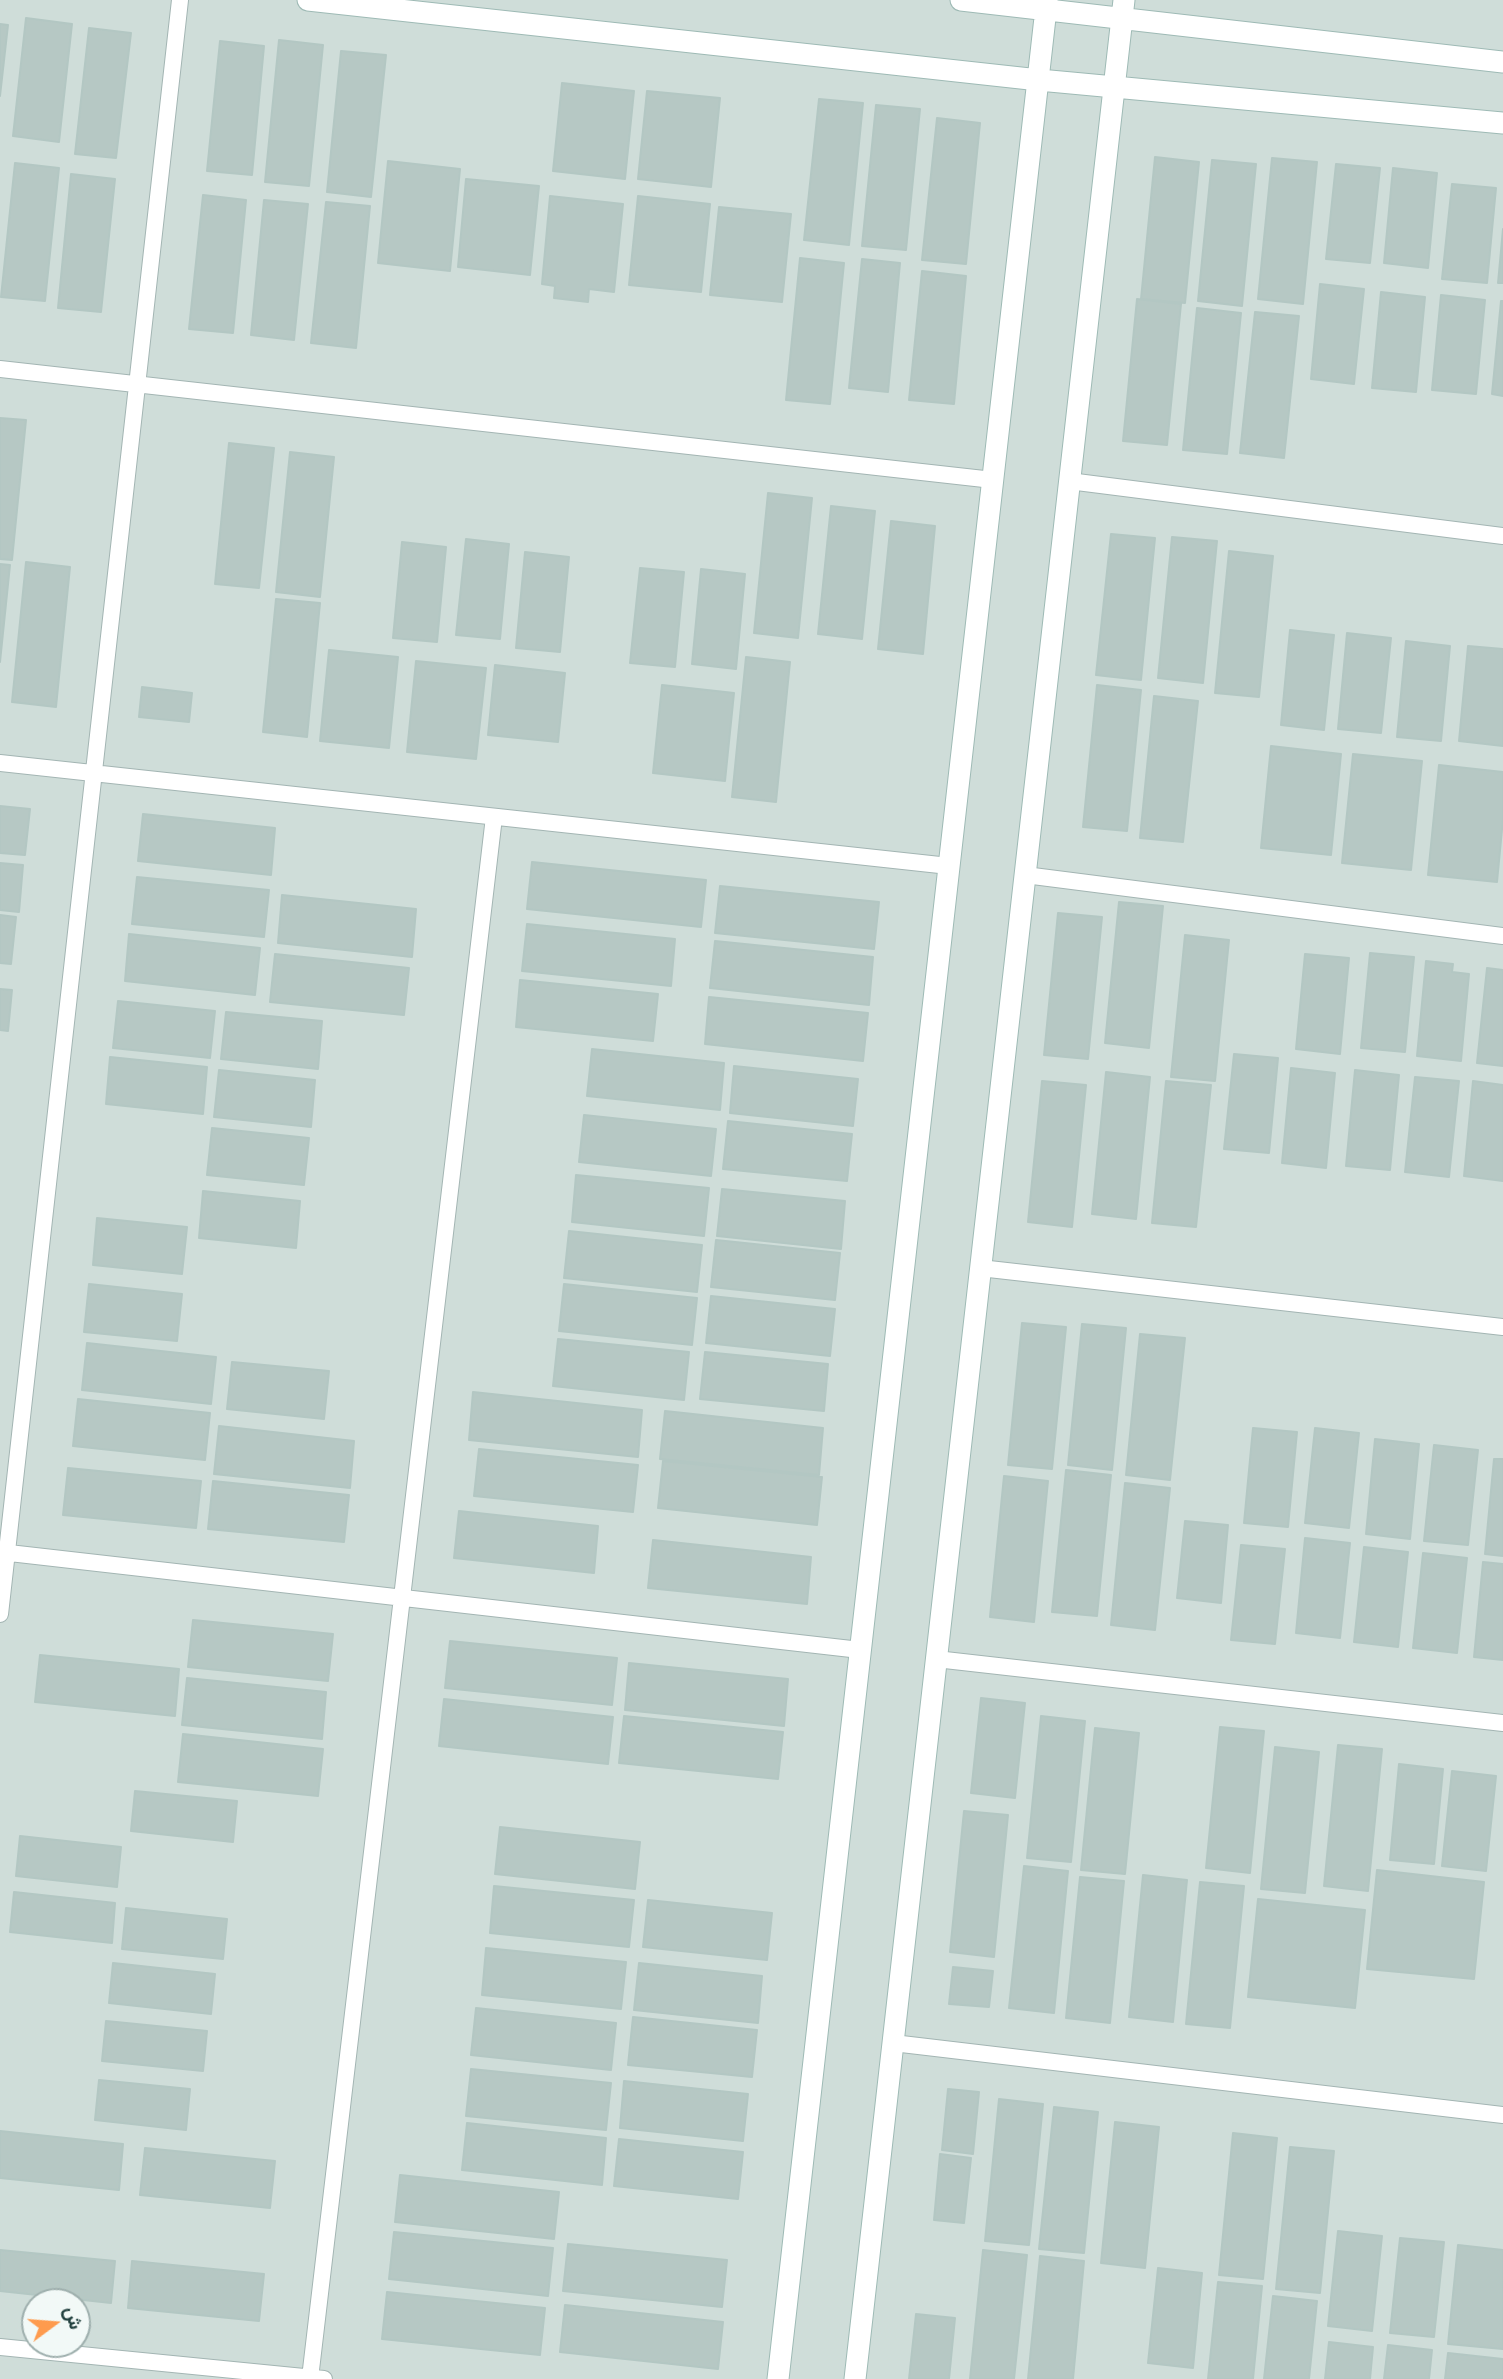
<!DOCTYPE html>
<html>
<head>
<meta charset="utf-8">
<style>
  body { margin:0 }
  #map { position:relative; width:1503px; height:2379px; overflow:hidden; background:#e1edea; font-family:"Archivo Narrow",Vazirmatn,sans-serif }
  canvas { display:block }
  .north { position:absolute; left:21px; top:2288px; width:70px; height:70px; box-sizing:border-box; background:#f2f9f7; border:2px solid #9eafad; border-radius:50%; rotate:74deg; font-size:19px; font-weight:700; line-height:28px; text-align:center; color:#203f3d }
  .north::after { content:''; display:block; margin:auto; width:24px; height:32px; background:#fe9b4e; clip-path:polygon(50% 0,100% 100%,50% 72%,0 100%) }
</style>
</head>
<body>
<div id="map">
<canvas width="1503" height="2379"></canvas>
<div class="north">ش</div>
</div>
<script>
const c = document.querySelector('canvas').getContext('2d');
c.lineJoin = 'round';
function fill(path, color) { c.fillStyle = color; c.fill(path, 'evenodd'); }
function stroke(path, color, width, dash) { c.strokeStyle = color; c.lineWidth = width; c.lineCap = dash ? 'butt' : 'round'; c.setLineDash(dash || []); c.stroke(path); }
fill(new Path2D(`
  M0,0h1503v2379h-1503zM35,2302h42v42h-42z`), '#cfddd9');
const building = new Path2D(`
  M26,18l46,6 -13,118 -46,-6z
  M0,24l8,1 -8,71z
  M89,28l42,5 -15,125 -41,-4z
  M279,40l44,5 -14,141 -44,-4z
  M220,41l44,5 -12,129 -45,-4z
  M341,51l45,4 -15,142 -44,-5z
  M562,83l72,8 -9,88 -72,-8z
  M647,91l73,7 -9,89 -73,-8z
  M819,99l44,4 -14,142 -45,-5z
  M876,105l44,4 -14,141 -44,-4z
  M937,118l43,5 -14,141 -44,-4z
  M1155,157l44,5 -14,141 -44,-4z
  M1272,158l45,4 -14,142 -45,-5z
  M1212,160l44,4 -14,142 -44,-5z
  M388,161l72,8 -10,102 -72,-8z
  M15,163l44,5 -14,133 -44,-4z
  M1336,164l44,4 -10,95 -44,-4z
  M1393,168l44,5 -9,95 -44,-5z
  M71,174l44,5 -14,133 -43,-4z
  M466,179l73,7 -9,89 -72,-8z
  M1452,184l44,4 -9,95 -45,-4z
  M203,195l43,5 -13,133 -44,-4z
  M550,196l73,8 -9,88 -25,-3 -1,13 -34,-4 1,-12 -13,-2z
  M638,196l72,8 -9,88 -72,-7z
  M264,200l44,4 -14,136 -43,-5z
  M326,202l44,4 -14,142 -45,-5z
  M719,207l72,7 -9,88 -72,-7z
  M1503,229v54h-5z
  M800,258l44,5 -14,141 -44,-4z
  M862,259l38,4 -12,129 -39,-4z
  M922,271l44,5 -12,128 -45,-4z
  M1320,284l44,5 -10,95 -43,-5z
  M1381,292l44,5 -9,95 -44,-4z
  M1441,295l44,5 -9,94 -44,-4z
  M1137,299l44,5 -14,141 -44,-4z
  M1501,301h2v95l-11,-2z
  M1197,308l44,5 -14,141 -44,-4z
  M1255,312l44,4 -15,142 -44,-5z
  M0,418l26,2 -14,140 -12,-1z
  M229,443l45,5 -15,140 -44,-4z
  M290,452l44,5 -14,140 -44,-5z
  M768,493l44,5 -14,140 -44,-5z
  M831,506l44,5 -13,128 -44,-5z
  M891,521l44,5 -12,128 -45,-5z
  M1111,534l44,4 -14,142 -45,-5z
  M1172,537l45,4 -14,142 -45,-5z
  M466,539l43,5 -9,95 -44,-4z
  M402,542l44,5 -9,95 -44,-4z
  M1229,551l44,5 -14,141 -44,-4z
  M525,552l44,5 -9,95 -44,-4z
  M26,562l44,5 -14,140 -44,-5z
  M0,564l10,1 -10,97z
  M640,568l44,4 -9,95 -45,-4z
  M701,569l44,5 -9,95 -44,-5z
  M276,599l44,4 -13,134 -44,-5z
  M1290,630l44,5 -10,95 -43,-5z
  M1347,633l44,5 -10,95 -43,-4z
  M1406,641l44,5 -9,95 -44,-4z
  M1468,646l35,3v97l-44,-5z
  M329,650l69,7 -9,91 -69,-7z
  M746,657l44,5 -14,140 -44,-5z
  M416,661l70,7 -10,91 -69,-7z
  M495,665l70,8 -7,69 -70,-7z
  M662,685l72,8 -9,88 -72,-8z
  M1097,685l44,5 -14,141 -44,-4z
  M142,687l50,6 -3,29 -50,-5z
  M1154,696l44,5 -15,141 -43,-4z
  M1271,746l70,8 -10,101 -70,-7z
  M1353,754l69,7 -11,109 -69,-7z
  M1439,765l64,7v47l-6,63 -69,-7z
  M0,806l30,3 -5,46 -25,-2z
  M143,814l132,14 -4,47 -133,-14z
  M532,862l174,18 -5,47 -174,-18z
  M0,863l23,2 -4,47 -19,-2z
  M137,877l132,13 -5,47 -132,-13z
  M720,886l159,16 -5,47 -159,-16z
  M282,895l134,14 -4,48 -134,-14z
  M1119,902l44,4 -14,142 -44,-5z
  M1058,913l44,4 -14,142 -44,-4z
  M0,915l16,2 -5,47 -11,-1z
  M527,924l148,15 -4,47 -149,-15z
  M129,934l131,14 -5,47 -130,-14z
  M1185,935l44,5 -14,141 -44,-4z
  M715,941l158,16 -4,48 -159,-17z
  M1370,953l44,4 -9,95 -44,-4z
  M275,954l134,14 -5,47 -134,-13z
  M1305,954l44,4 -9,96 -44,-5z
  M1426,961l27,3 -1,8 17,2 -8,87 -44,-5z
  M1487,968l16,2v96l-26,-3z
  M520,980l138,14 -5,47 -137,-14z
  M0,989l12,1 -4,41 -8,-1z
  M709,997l159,16 -5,48 -158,-17z
  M118,1001l97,10 -5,47 -97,-10z
  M226,1012l96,9 -4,48 -97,-10z
  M592,1049l132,14 -4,47 -133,-14z
  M1234,1054l44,4 -9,95 -45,-4z
  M110,1057l97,10 -4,47 -97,-10z
  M734,1066l124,13 -5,47 -123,-13z
  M1291,1068l44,5 -9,95 -44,-5z
  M219,1070l96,10 -4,47 -97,-10z
  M1355,1070l44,5 -9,95 -44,-4z
  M1106,1072l44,5 -14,142 -44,-5z
  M1415,1077l44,4 -10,96 -44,-5z
  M1042,1081l44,4 -14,142 -44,-5z
  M1166,1081l45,4 -15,142 -44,-4z
  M1473,1081l30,4v96l-39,-5z
  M584,1115l132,14 -5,47 -132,-14z
  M728,1121l124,13 -5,47 -124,-12z
  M212,1128l97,10 -5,47 -97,-10z
  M576,1175l133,13 -5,48 -132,-14z
  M722,1189l123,12 -4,48 -124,-13z
  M203,1191l97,10 -4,47 -97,-10z
  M97,1218l90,9 -5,47 -89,-9z
  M569,1231l133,14 -5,47 -133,-14z
  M716,1240l124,13 -5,47 -124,-13z
  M89,1284l93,10 -5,47 -93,-9z
  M564,1284l133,14 -5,47 -133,-14z
  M711,1296l124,13 -5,47 -124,-13z
  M1022,1323l44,4 -14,142 -44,-4z
  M1082,1324l44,4 -14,142 -44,-5z
  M1140,1334l45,4 -15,142 -44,-5z
  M558,1339l131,13 -5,48 -131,-14z
  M87,1343l129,14 -5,47 -129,-14z
  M705,1352l123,12 -4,47 -124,-12z
  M232,1362l97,9 -5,48 -97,-10z
  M473,1392l169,18 -4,47 -169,-17z
  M78,1399l132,14 -5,47 -132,-14z
  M665,1411l158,17 -4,47 -159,-16z
  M219,1426l135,15 -4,47 -136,-14z
  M1253,1428l44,4 -9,95 -44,-4z
  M1315,1428l44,5 -10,95 -44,-5z
  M1375,1439l44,5 -9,95 -44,-5z
  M1434,1445l44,5 -10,95 -44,-4z
  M479,1449l159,16 -5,47 -159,-16z
  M1494,1459h9v97l-18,-2z
  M663,1461l159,16 -5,48 -159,-17z
  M68,1468l133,13 -5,47 -133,-13z
  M1066,1470l45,5 -14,141 -45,-4z
  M1004,1476l44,5 -14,141 -44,-5z
  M213,1481l136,14 -5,47 -136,-13z
  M1125,1483l45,5 -15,142 -44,-5z
  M459,1511l139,15 -4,47 -140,-15z
  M1185,1521l43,4 -7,78 -44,-5z
  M1305,1538l45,5 -10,95 -44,-5z
  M653,1540l158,17 -4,47 -159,-16z
  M1241,1545l44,4 -10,95 -44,-4z
  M1364,1547l44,5 -10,95 -44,-5z
  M1423,1553l44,5 -10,95 -44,-5z
  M1483,1562l20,2v96l-29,-3z
  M193,1620l140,14 -5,47 -140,-14z
  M450,1641l167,17 -5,47 -167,-17z
  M40,1655l139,14 -4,47 -140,-14z
  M629,1663l159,16 -4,47 -159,-16z
  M187,1678l139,14 -4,47 -140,-14z
  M981,1698l44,5 -10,95 -44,-5z
  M444,1699l169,18 -5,47 -169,-18z
  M624,1716l159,16 -5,47 -159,-16z
  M1041,1716l44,5 -14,141 -44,-4z
  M1220,1727l44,4 -14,142 -44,-5z
  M1095,1728l44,5 -14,141 -44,-4z
  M183,1734l140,15 -5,47 -140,-14z
  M1338,1745l44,4 -14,142 -44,-5z
  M1275,1747l44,5 -14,141 -44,-4z
  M1399,1764l44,5 -9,95 -44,-4z
  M1452,1771l44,5 -10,95 -44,-5z
  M135,1791l102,10 -4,41 -102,-11z
  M964,1811l44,4 -14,142 -44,-5z
  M500,1827l140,15 -5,47 -140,-15z
  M20,1836l101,11 -4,40 -101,-11z
  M1024,1866l44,5 -14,142 -45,-5z
  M1377,1870l107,12 -10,97 -107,-10z
  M1143,1875l44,5 -14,142 -44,-5z
  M1080,1877l44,4 -14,142 -44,-5z
  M1200,1882l44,4 -14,142 -44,-4z
  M494,1886l140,14 -5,47 -139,-14z
  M14,1892l101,11 -3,40 -102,-11z
  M1258,1899l107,11 -10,98 -107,-11z
  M648,1900l124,13 -5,47 -124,-13z
  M126,1908l101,11 -4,40 -101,-10z
  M486,1948l140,14 -5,47 -139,-14z
  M113,1963l102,11 -4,40 -102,-11z
  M639,1963l123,13 -4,47 -124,-13z
  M953,1967l40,4 -4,36 -40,-3z
  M476,2008l140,15 -5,47 -140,-15z
  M633,2017l124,13 -5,47 -124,-12z
  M106,2021l101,10 -4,40 -101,-10z
  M471,2069l140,14 -5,47 -140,-14z
  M99,2080l91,9 -4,41 -91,-10z
  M624,2081l124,13 -5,47 -123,-13z
  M948,2089l31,3 -6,62 -31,-4z
  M999,2099l44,5 -14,141 -44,-4z
  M1054,2107l44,5 -14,141 -45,-4z
  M1115,2122l44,5 -14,141 -44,-5z
  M467,2123l139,15 -4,47 -140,-15z
  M0,2131l123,13 -4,46 -119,-12z
  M1233,2133l44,5 -14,141 -44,-4z
  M619,2139l124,13 -5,47 -124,-13z
  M1290,2147l44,4 -14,142 -44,-4z
  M145,2148l130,13 -5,47 -130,-13z
  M940,2154l31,4 -7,65 -30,-3z
  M400,2175l159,17 -5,47 -159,-17z
  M1338,2231l44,5 -10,95 -44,-5z
  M394,2232l159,16 -5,48 -159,-17z
  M1400,2238l44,4 -10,95 -44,-4z
  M568,2244l159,16 -5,47 -159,-16z
  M1458,2245l45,5v99l-55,-5z
  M0,2250l115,11 -4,42 -111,-12z
  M983,2250l44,5 -13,124h-44z
  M1040,2256l44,5 -11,118h-45z
  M132,2261l132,13 -5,47 -131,-13z
  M1158,2268l44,5 -9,95 -45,-5z
  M1218,2282l44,4 -9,93h-45z
  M387,2292l158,16 -5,47 -158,-16z
  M1273,2296l44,5 -8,78h-45z
  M565,2305l158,17 -5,47 -158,-17z
  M916,2314l39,4 -6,61h-40z
  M1329,2342l44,5 -3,32h-45z
  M1388,2345l44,5 -3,29h-45z
  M1448,2353l55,6v20h-58z`);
fill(building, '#b6c8c4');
stroke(building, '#b3c7c3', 2);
const lane = new Path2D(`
  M0,369l993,111
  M1069,481l434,55
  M0,763l949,103
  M1025,875l478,61
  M980,1268l523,59
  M0,1552l860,98
  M0,1614l180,-1614
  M936,1659l567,64
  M893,2043l610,72
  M0,2347l324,32
  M310,2378l184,-1561`);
const secondary = new Path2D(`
  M308,0l731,80 464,43
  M961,0l542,62
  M778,2379l269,-2379
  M855,2379l269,-2379`);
stroke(lane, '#a3b5b3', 18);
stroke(secondary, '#9ebab5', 23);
stroke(lane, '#fff', 16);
stroke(secondary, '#fff', 21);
</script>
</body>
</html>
